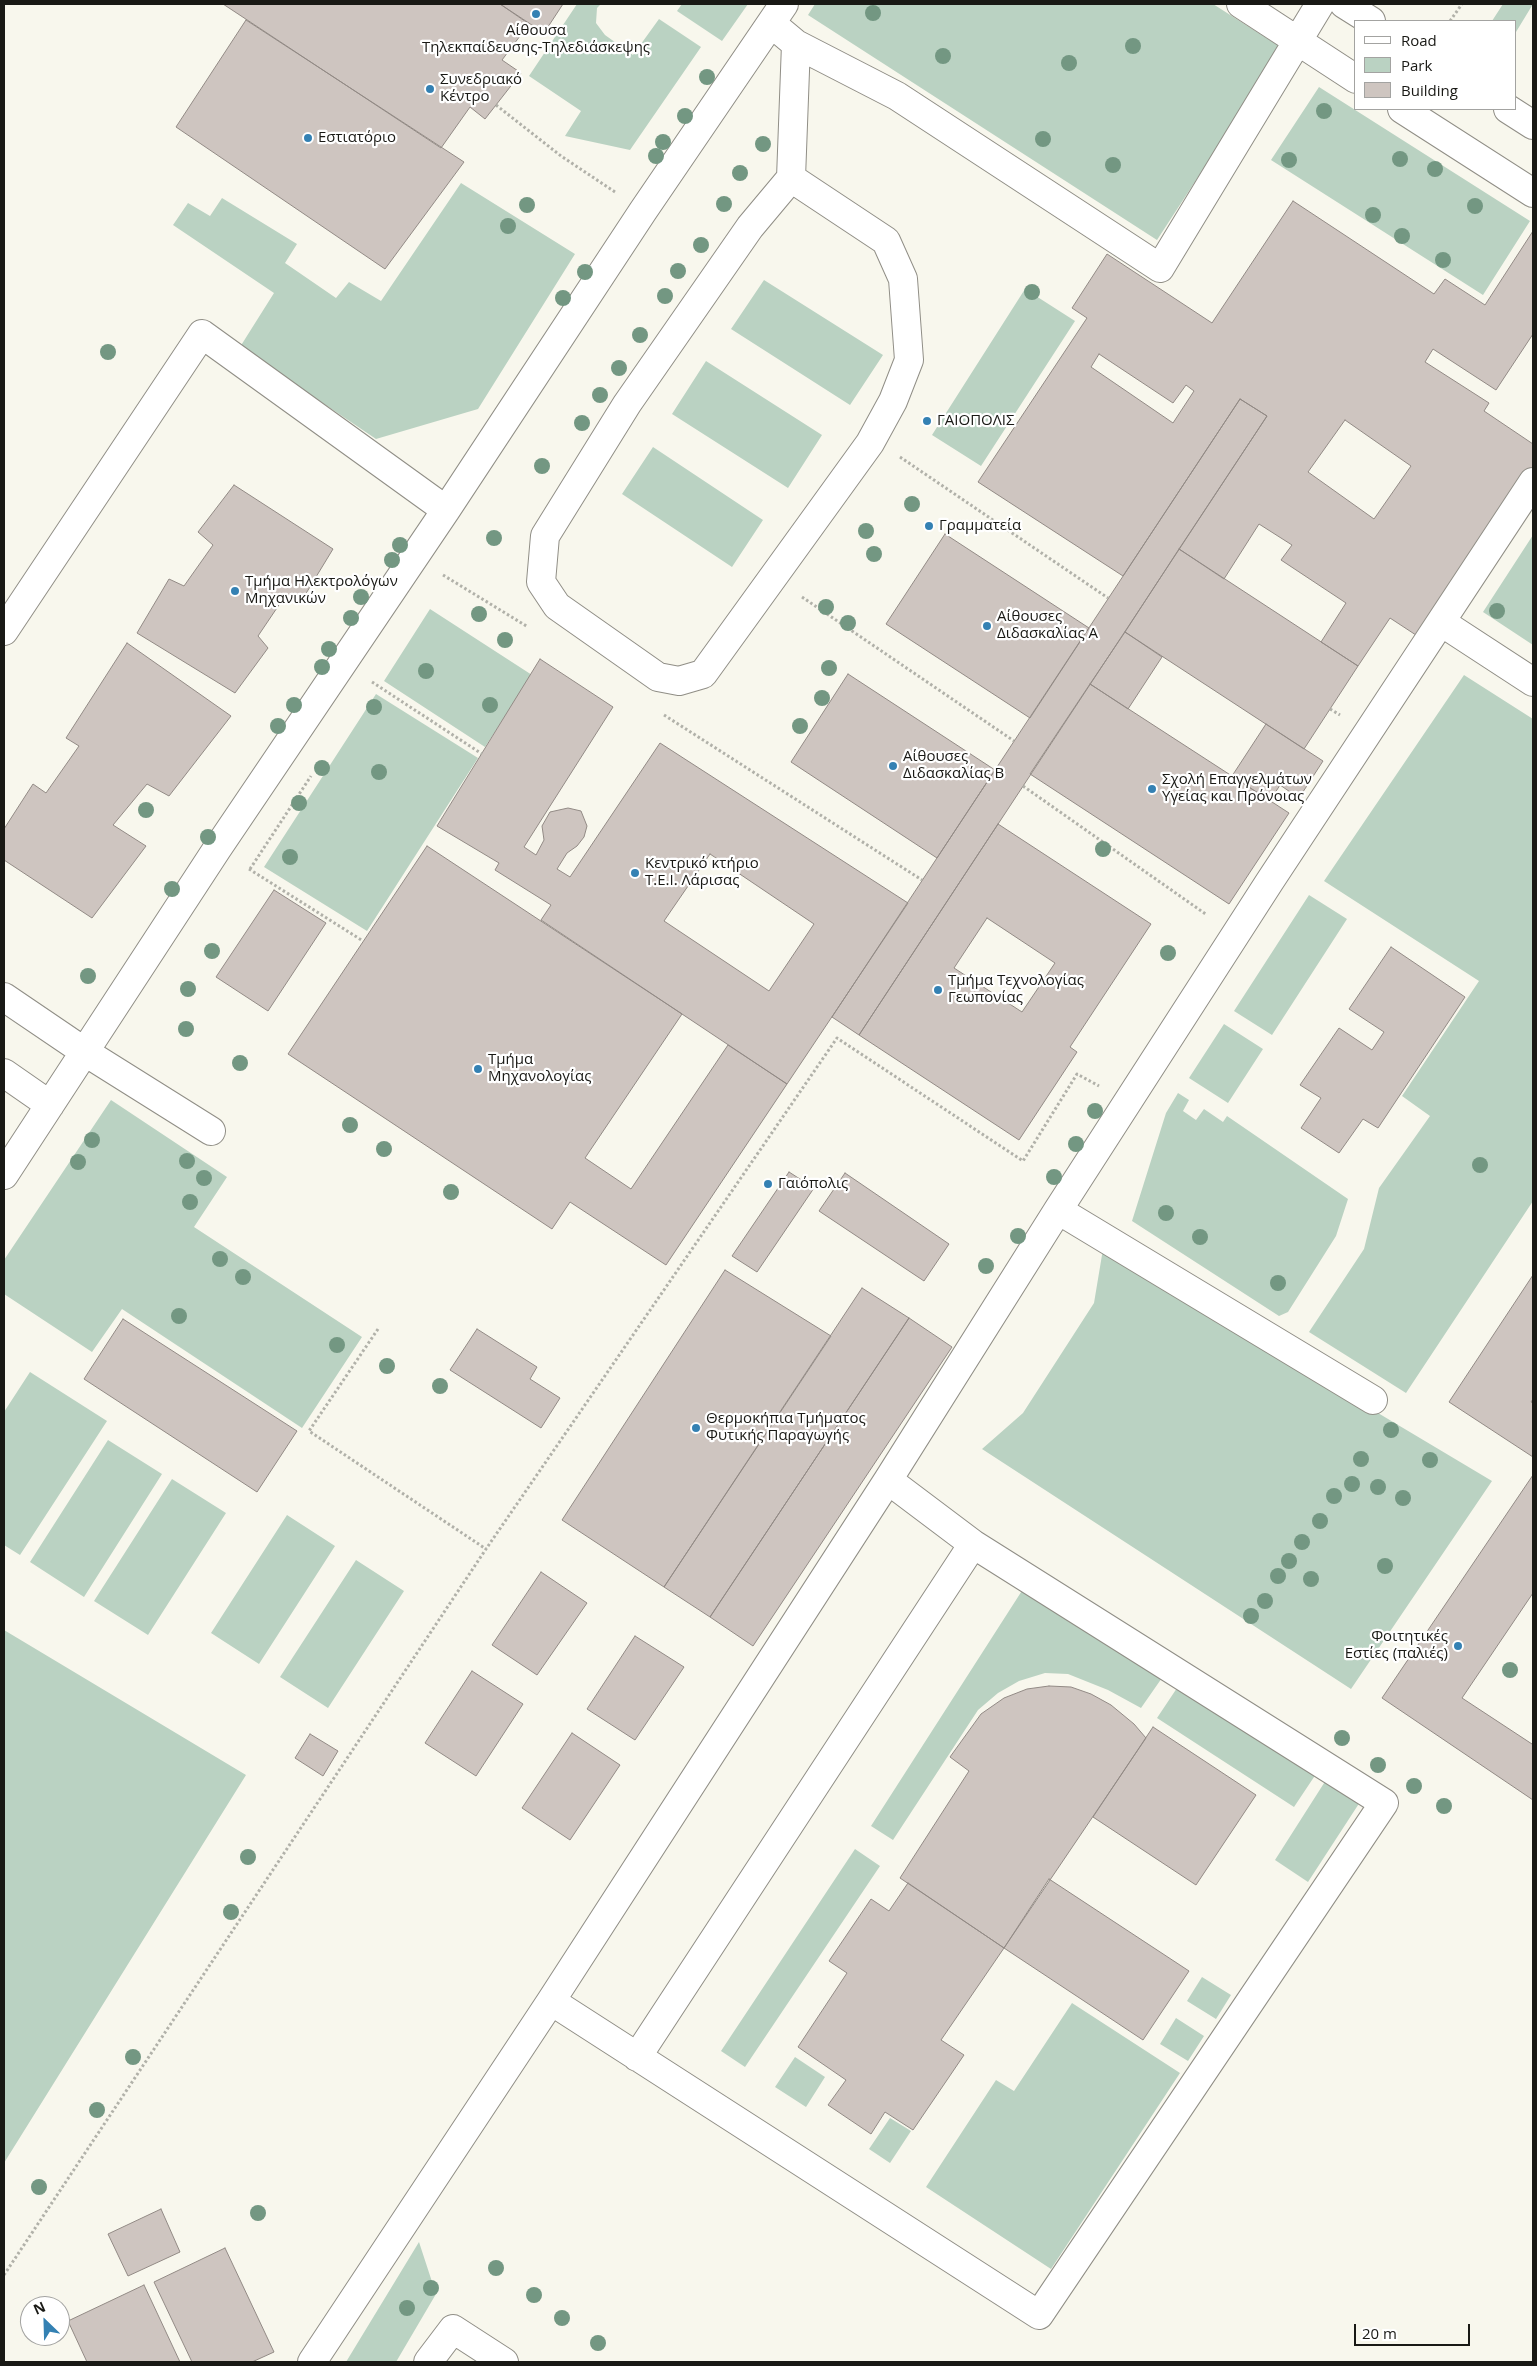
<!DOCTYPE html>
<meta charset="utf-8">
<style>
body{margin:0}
#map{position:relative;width:1537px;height:2366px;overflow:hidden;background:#f8f7ed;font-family:"Open Sans",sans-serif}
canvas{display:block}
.frame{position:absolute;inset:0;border:5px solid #191915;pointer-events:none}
.legend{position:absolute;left:1354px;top:20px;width:162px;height:90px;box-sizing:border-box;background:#fff;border:1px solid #a3a3a1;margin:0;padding:6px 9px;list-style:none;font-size:15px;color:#191915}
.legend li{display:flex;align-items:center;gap:10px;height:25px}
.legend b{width:25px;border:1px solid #a3a3a1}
.north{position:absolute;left:20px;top:2296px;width:50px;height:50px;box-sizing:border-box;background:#fff;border:1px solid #a3a3a1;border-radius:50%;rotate:336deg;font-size:14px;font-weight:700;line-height:20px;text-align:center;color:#191915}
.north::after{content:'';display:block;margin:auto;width:18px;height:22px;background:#3481b3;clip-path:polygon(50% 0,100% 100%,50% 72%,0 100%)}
.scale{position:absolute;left:1354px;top:2324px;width:116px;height:22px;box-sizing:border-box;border:2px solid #191915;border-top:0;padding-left:6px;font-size:15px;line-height:18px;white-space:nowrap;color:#191915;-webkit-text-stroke:4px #fff;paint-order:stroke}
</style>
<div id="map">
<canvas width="1537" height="2366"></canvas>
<div class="frame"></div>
<ul class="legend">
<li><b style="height:6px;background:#fff"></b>Road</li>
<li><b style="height:14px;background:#bad2c2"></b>Park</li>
<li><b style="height:14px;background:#cec5c0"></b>Building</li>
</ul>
<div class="north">N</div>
<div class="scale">20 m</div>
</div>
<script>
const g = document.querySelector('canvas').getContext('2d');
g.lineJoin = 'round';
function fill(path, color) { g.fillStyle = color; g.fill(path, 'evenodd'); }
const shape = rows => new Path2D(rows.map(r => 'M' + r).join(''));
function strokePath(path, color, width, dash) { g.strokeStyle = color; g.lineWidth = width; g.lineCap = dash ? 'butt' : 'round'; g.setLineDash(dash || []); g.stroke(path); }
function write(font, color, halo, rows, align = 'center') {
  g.font = font + ' "Open Sans",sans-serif'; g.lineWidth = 4.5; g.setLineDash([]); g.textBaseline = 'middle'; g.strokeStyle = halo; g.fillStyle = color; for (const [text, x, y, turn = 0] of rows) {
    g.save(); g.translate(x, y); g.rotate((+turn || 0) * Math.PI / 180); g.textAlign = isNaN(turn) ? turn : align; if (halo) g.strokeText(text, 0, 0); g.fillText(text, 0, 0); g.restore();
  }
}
fill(shape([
 [577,4,601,4,597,8,596,23,605,35,633,55,659,19,701,47,630,150,565,136,581,111,529,76],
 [682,4,748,4,722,41,677,11],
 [815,4,1213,4,1282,48,1157,240,808,15],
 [1503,4,1533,4,1516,32,1516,21,1492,21],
 [1319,87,1530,221,1483,295,1271,160],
 [461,183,575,254,478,409,376,439,240,347,274,293,173,225,188,203,210,216,222,198,297,244,285,263,336,298,349,282,381,301],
 [764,280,883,355,850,405,731,329],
 [1025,289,1075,321,981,466,932,435],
 [706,361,822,435,788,488,672,414],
 [653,447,763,520,732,567,622,494],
 [1533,535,1533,645,1483,612],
 [430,609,532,675,485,747,384,681],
 [1464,675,1533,719,1533,1201,1406,1393,1309,1332,1364,1249,1379,1188,1430,1116,1402,1096,1479,981,1324,881],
 [376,694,478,758,367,931,264,867],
 [1309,895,1347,919,1272,1035,1234,1011],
 [1224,1024,1263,1049,1228,1103,1189,1078],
 [1178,1093,1189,1100,1183,1111,1196,1120,1204,1109,1223,1122,1227,1116,1348,1199,1336,1236,1288,1312,1279,1316,1132,1221,1166,1113],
 [111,1100,227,1177,194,1227,362,1337,302,1428,122,1309,92,1352,4,1294,4,1260],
 [1103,1249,1492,1481,1351,1689,982,1449,1023,1413,1094,1303],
 [30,1372,107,1421,20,1555,4,1545,4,1412],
 [108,1440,162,1474,84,1597,30,1562],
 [172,1479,226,1513,148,1635,94,1601],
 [287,1515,335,1546,259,1664,211,1633],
 [356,1560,404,1591,328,1708,280,1677],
 [1025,1586,1164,1675,1141,1708,1108,1690,1068,1674,1045,1673,1019,1681,998,1693,978,1710,893,1840,871,1826],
 [4,1630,246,1775,4,2163],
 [1179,1685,1316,1774,1294,1807,1157,1718],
 [1326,1780,1360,1802,1308,1882,1275,1860],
 [855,1849,880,1866,745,2067,721,2051],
 [1202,1977,1231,1995,1216,2019,1187,2001],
 [1072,2003,1180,2073,1051,2269,926,2187,996,2080,1014,2091],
 [1176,2018,1204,2036,1188,2061,1160,2044],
 [795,2057,825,2077,806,2107,775,2087],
 [890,2118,911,2131,890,2163,869,2149],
 [419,2242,436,2294,396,2362,346,2362]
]), '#bad2c2');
const building = shape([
 [223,4,500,4,529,24,502,60,521,73,485,119,470,107,441,148,223,4],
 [500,4,563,4,544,33,500,4],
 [246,20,464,162,385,269,176,127,246,20],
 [1293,201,1434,294,1445,279,1485,305,1533,231,1533,334,1496,390,1433,349,1425,362,1489,403,1484,411,1533,444,1533,470,1422,639,1390,618,1358,666,1321,642,1346,603,1281,560,1292,545,1259,524,1224,579,1179,549,1267,416,1240,399,1123,576,978,482,1087,318,1072,308,1107,254,1212,323,1293,201],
 [1099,354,1173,403,1186,385,1194,391,1173,423,1091,367,1099,354],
 [1345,420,1411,466,1374,519,1308,472,1345,420],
 [1240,399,1267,416,859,1035,832,1017,1240,399],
 [234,485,333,549,302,600,285,596,258,636,268,648,235,693,137,633,169,579,184,586,213,545,198,532,234,485],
 [945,534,1089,628,1030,718,886,624,945,534],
 [1179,549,1358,666,1304,749,1125,632,1179,549],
 [1125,632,1162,657,1128,709,1090,684,1125,632],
 [127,643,231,716,169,796,147,784,113,825,146,846,92,918,4,860,4,829,33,784,46,793,79,746,66,738,127,643],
 [540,659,613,707,524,847,536,855,544,840,542,826,550,812,568,808,581,811,587,826,584,837,577,846,567,853,557,869,570,877,660,743,908,903,787,1084,541,920,551,905,495,870,499,863,437,826,540,659],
 [710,854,814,924,769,991,664,921,710,854],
 [848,674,995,770,937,858,791,762,848,674],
 [1090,684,1289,813,1229,904,1030,774,1090,684],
 [1266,724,1323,761,1299,798,1280,785,1270,801,1232,776,1266,724],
 [998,824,1151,924,1070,1047,1077,1052,1019,1140,859,1035,998,824],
 [987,918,1055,963,1022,1012,954,968,987,918],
 [427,846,682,1014,585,1158,631,1189,728,1045,787,1084,666,1265,570,1202,552,1229,288,1054,427,846],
 [274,890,326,923,268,1011,216,977,274,890],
 [1391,947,1465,997,1378,1128,1363,1119,1339,1153,1301,1128,1321,1098,1300,1085,1339,1028,1372,1050,1384,1032,1349,1009,1391,947],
 [789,1172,814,1188,757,1272,732,1256,789,1172],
 [845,1173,949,1244,924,1281,819,1211,845,1173],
 [725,1270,831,1336,664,1587,562,1520,725,1270],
 [1533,1275,1533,1399,1531,1402,1533,1403,1533,1457,1449,1402,1533,1275],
 [862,1288,909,1318,710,1617,664,1587,862,1288],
 [909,1318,952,1347,753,1646,710,1617,909,1318],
 [123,1319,297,1431,257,1492,84,1379,123,1319],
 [477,1329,537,1367,530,1379,560,1398,541,1428,450,1370,477,1329],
 [1533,1475,1533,1593,1462,1698,1532,1744,1533,1743,1533,1800,1382,1698,1533,1475],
 [541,1572,587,1603,537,1675,492,1645,541,1572],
 [635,1636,684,1667,635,1740,587,1709,635,1636],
 [472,1671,523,1704,476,1776,425,1743,472,1671],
 [1049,1686,1071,1687,1091,1694,1111,1705,1134,1724,1146,1738,1004,1948,900,1878,969,1771,950,1757,981,1714,1004,1698,1027,1689,1049,1686],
 [1153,1727,1256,1795,1196,1885,1093,1817,1153,1727],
 [572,1733,620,1765,570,1840,522,1808,572,1733],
 [310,1734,338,1751,323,1776,295,1758,310,1734],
 [1049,1879,1189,1971,1143,2040,1004,1948,1049,1879],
 [908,1883,1004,1948,941,2040,964,2055,913,2130,885,2112,871,2134,828,2105,846,2080,798,2047,847,1973,829,1961,871,1899,889,1911,908,1883],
 [161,2209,180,2252,128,2276,108,2234,161,2209],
 [225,2248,274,2352,252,2362,192,2362,154,2282,225,2248],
 [144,2285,180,2362,87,2362,68,2321,144,2285]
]);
fill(building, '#cec5c0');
strokePath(building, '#928a85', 1);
const minor = shape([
 [1241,4,1356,79],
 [1344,4,1371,21],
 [772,24,796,44,791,178,750,227,627,404,545,536,541,582,557,606,658,677,679,681,703,674,870,443,893,401,909,360,903,279,886,241,791,178],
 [796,44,897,96,1160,268,1320,4],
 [1402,109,1533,193],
 [1508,109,1533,125],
 [1441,622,1533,682],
 [4,631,202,334,446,510],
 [4,997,85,1052,211,1131],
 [4,1073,50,1105],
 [4,1175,217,849,446,510,643,211,784,4],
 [1058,1210,1373,1400],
 [551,2001,1039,2315,1384,1803,973,1544,888,1480],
 [637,2057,973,1544],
 [312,2362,551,2001,888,1480,1058,1210,1270,881,1533,482],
 [428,2362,453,2329,504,2362]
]);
strokePath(minor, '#908e86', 30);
strokePath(shape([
 [1450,21,1462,4],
 [496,105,561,156,615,192],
 [900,457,1108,598],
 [443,575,528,627],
 [802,597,1014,741],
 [372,682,482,754],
 [1330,709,1340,715],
 [664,715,922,880],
 [1023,786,1207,915],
 [249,869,363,941],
 [250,869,311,776],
 [378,1329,309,1431,486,1549],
 [4,2275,486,1549,837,1038,1023,1161,1077,1074,1099,1086]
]), '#b1b1a9', 3, [2.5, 2.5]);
strokePath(minor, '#fff', 28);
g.fillStyle = '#739782';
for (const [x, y] of [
 [873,13],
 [1133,46],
 [943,56],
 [1069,63],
 [707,77],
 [1324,111],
 [685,116],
 [1043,139],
 [663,142],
 [763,144],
 [656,156],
 [1400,159],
 [1289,160],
 [1113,165],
 [1435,169],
 [740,173],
 [724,204],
 [527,205],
 [1475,206],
 [1373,215],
 [508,226],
 [1402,236],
 [701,245],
 [1443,260],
 [678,271],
 [585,272],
 [1032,292],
 [665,296],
 [563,298],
 [640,335],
 [108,352],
 [619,368],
 [600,395],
 [582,423],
 [542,466],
 [912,504],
 [866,531],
 [494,538],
 [400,545],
 [874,554],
 [392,560],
 [361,597],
 [826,607],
 [1497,611],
 [479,614],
 [351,618],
 [848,623],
 [505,640],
 [329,649],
 [322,667],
 [829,668],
 [426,671],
 [822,698],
 [294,705],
 [490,705],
 [374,707],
 [278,726],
 [800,726],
 [322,768],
 [379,772],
 [299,803],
 [146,810],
 [208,837],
 [1103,849],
 [290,857],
 [172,889],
 [212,951],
 [1168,953],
 [88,976],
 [188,989],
 [186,1029],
 [240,1063],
 [1095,1111],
 [350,1125],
 [92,1140],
 [1076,1144],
 [384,1149],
 [187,1161],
 [78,1162],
 [1480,1165],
 [1054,1177],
 [204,1178],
 [451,1192],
 [190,1202],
 [1166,1213],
 [1018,1236],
 [1200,1237],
 [220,1259],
 [986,1266],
 [243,1277],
 [1278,1283],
 [179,1316],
 [337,1345],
 [387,1366],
 [440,1386],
 [1391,1430],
 [1361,1459],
 [1430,1460],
 [1352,1484],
 [1378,1487],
 [1334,1496],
 [1403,1498],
 [1320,1521],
 [1302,1542],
 [1289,1561],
 [1385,1566],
 [1278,1576],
 [1311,1579],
 [1265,1601],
 [1251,1616],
 [1510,1670],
 [1342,1738],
 [1378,1765],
 [1414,1786],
 [1444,1806],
 [248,1857],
 [231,1912],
 [133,2057],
 [97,2110],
 [39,2187],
 [258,2213],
 [496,2268],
 [431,2288],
 [534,2295],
 [407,2308],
 [562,2318],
 [598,2343]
]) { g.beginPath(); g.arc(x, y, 8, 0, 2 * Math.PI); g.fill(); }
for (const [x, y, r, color] of [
 [536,14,5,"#3481b3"],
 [430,89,5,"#3481b3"],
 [308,138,5,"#3481b3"],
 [927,421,5,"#3481b3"],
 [929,526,5,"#3481b3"],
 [235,591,5,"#3481b3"],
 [987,626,5,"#3481b3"],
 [893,766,5,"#3481b3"],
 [1152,789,5,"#3481b3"],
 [635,873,5,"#3481b3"],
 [938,990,5,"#3481b3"],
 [478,1069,5,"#3481b3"],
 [768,1184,5,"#3481b3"],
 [696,1428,5,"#3481b3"],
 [1458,1646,5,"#3481b3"]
]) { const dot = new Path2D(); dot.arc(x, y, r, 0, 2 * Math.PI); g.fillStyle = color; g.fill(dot); strokePath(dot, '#fff', 2); }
write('15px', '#191915', '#fff', [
 ["Αίθουσα",536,31,"center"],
 ["Τηλεκπαίδευσης-Τηλεδιάσκεψης",536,48,"center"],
 ["Συνεδριακό",440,80],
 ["Κέντρο",440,97],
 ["Εστιατόριο",318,138],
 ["ΓΑΙΟΠΟΛΙΣ",937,421],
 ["Γραμματεία",939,526],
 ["Τμήμα Ηλεκτρολόγων",245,582],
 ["Μηχανικών",245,599],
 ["Αίθουσες",997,617],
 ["Διδασκαλίας Α",997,634],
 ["Αίθουσες",903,757],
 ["Διδασκαλίας Β",903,774],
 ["Σχολή Επαγγελμάτων",1162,780],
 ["Υγείας και Πρόνοιας",1162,797],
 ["Κεντρικό κτήριο",645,864],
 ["Τ.Ε.Ι. Λάρισας",645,881],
 ["Τμήμα Τεχνολογίας",948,981],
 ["Γεωπονίας",948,998],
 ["Τμήμα",488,1060],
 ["Μηχανολογίας",488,1077],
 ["Γαιόπολις",778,1184],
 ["Θερμοκήπια Τμήματος",706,1419],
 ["Φυτικής Παραγωγής",706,1436],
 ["Φοιτητικές",1448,1637,"right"],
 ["Εστίες (παλιές)",1448,1654,"right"]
], 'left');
</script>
